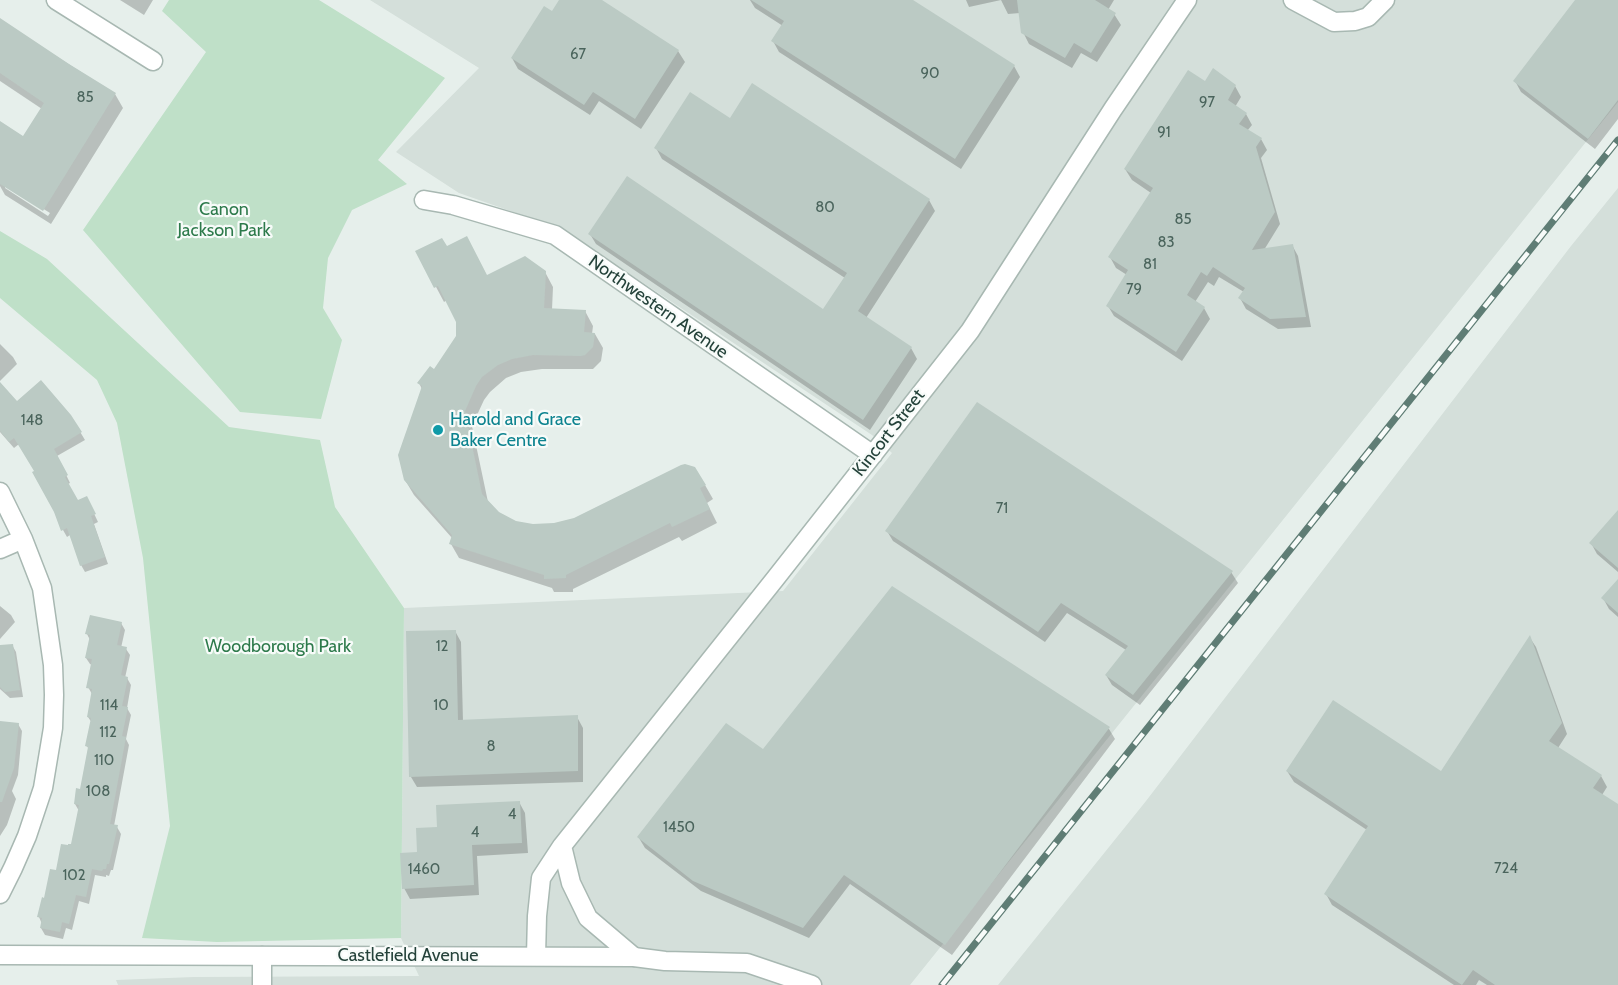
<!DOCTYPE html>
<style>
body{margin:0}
canvas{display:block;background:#e6efeb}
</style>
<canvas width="1618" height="985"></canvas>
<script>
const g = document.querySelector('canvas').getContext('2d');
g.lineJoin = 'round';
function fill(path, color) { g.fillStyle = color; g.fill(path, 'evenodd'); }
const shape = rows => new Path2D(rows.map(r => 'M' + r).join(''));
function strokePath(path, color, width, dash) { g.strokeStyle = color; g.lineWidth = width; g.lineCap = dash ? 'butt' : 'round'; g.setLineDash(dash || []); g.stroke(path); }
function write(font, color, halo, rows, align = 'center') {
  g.font = font + ' Cabin,sans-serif'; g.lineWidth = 4.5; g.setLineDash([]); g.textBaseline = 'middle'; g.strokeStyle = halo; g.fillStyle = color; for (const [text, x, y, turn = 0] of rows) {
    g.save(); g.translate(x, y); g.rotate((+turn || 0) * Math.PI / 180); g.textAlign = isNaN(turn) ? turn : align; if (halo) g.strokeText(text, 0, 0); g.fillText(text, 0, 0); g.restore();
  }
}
fill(shape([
 [370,0,1618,0,1618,102,910,985,118,985,116,980,194,977,419,976,401,938,404,608,783,591,892,453,872,435,562,229,459,193,396,152,479,68],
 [1618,188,1618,985,998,985,1146,801,1571,246]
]), '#d4dfda');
fill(shape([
 [169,0,319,0,445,78,378,160,407,184,352,210,328,258,323,308,342,340,321,419,240,412,83,230,206,52,162,11],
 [0,231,47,259,229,427,320,440,335,507,404,608,401,938,217,942,142,938,170,826,143,558,117,423,97,380,0,298]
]), '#bfe0c8');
fill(shape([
 [120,0,153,0,144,15],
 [560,0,599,0,678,51,685,62,641,129,599,101,590,115,518,69,512,58,552,13],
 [750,0,910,0,1014,66,1020,77,961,169,779,52,773,41,783,26,755,8],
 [966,0,1114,0,1108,10,1114,14,1121,25,1097,62,1081,53,1072,68,1029,44,1023,32,1020,13,1008,14,1001,0,969,7],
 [1577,0,1618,0,1618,119,1595,149,1521,92,1515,81],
 [0,20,115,94,123,108,51,224,5,195,0,186,0,123,24,138,42,109,0,81],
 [5,185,50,213,48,216,5,188],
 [1205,83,1235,86,1241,97,1235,107,1246,114,1252,125,1247,131,1261,139,1267,150,1261,158,1280,224,1264,250,1292,245,1298,256,1311,327,1278,329,1246,309,1240,298,1244,292,1219,277,1214,286,1208,282,1195,302,1204,308,1210,319,1182,361,1114,316,1108,306,1127,275,1116,268,1110,257,1151,193,1132,180,1125,169],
 [730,120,929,200,935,211,866,318,911,348,917,359,870,430,596,244,590,234,823,311,845,278,662,159,656,148],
 [446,248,487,277,545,272,553,287,552,310,585,311,593,326,592,334,595,334,603,348,601,361,593,369,542,369,521,372,506,378,490,392,484,400,472,426,488,502,498,513,515,523,533,526,554,525,705,485,713,499,707,503,717,523,682,541,679,537,573,589,573,592,554,592,552,588,459,558,451,544,452,538,414,495,405,480,422,389,419,383,434,371,458,336,458,321,447,300,444,302,417,251],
 [0,344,13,357,17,364,0,381],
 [0,384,17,403,70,415,85,440,57,456,70,483,68,484,78,502,90,505,98,522,94,524,108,564,85,572,81,565,70,535,67,537,63,530,36,472,19,444,14,448,0,432],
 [1618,512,1618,572,1597,554,1591,543],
 [887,531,1231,572,1238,583,1140,705,1112,685,1106,675,1126,650,1067,613,1045,642,893,541],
 [1618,581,1618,617,1609,609,1603,598],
 [0,606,11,615,15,622,0,639],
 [121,623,125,630,121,648,126,649,130,655,125,678,127,678,131,685,127,708,131,715,126,739,129,745,114,826,117,827,121,834,113,870,111,870,109,876,106,875,106,877,95,875,89,904,79,901,72,930,66,928,63,939,45,935,41,928,42,924,39,917,57,872,72,846,79,811,75,804,81,791,89,750,87,746,92,723,88,717,92,694,88,687,92,665,90,664,86,658,90,640,87,634],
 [455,631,461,642,463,722,577,717,583,728,583,782,417,787,411,777],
 [1530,638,1536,647,1567,734,1558,748,1601,776,1607,787,1602,795,1618,806,1618,985,1487,985,1479,980,1476,985,1454,985,1332,905,1326,894,1367,830,1294,782,1287,771,1441,773],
 [12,645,16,652,23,697,10,698,0,689,0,647],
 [18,724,22,731,18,775,12,791,16,799,7,825,0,836,0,730],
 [1109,729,1115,739,952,955,850,884,809,938,701,891,645,848,639,838,763,752],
 [519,802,525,813,528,853,477,856,479,895,410,899,404,888,419,854,439,829]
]), '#0003');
fill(shape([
 [559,0,602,0,679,50,635,119,593,92,584,105,511,58,544,6,552,11],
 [751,0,913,0,1015,65,955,159,771,41,784,21],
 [1017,0,1095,0,1116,13,1091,53,1074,43,1065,58,1021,33],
 [1575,0,1618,0,1618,100,1588,139,1513,81],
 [0,18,69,64,116,93,43,211,0,184,0,121,23,136,44,103,0,73],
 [1213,68,1236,85,1228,100,1247,113,1239,124,1262,138,1256,147,1275,212,1252,250,1293,244,1306,317,1270,319,1238,298,1245,288,1213,267,1207,276,1201,272,1187,295,1205,307,1176,352,1106,306,1128,270,1108,257,1153,188,1124,169,1188,70,1205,81],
 [752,83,930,199,858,311,912,347,863,420,588,234,627,176,823,309,847,273,654,148,690,92,730,118],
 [467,236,487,275,525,256,546,271,544,308,586,310,584,332,595,333,593,347,585,355,581,356,533,355,512,359,498,365,482,377,476,386,465,411,482,494,499,512,516,521,533,524,554,523,574,518,681,465,685,464,695,467,706,485,700,488,710,509,672,527,670,523,566,575,566,578,544,579,544,575,449,544,452,535,404,480,398,455,422,386,417,383,430,366,434,369,456,336,456,322,438,286,434,288,415,251,442,238,447,246],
 [41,380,71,415,82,432,54,449,68,475,65,477,78,500,87,496,96,514,91,516,105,557,80,566,67,528,61,531,54,512,32,472,34,471,14,438,9,442,0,431,0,382,17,401],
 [977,402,1233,571,1133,695,1105,675,1128,646,1061,603,1038,632,885,531],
 [1618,510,1618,568,1589,543],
 [1618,579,1618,613,1601,598],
 [892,586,1110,727,945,945,844,875,803,928,693,881,637,837,726,723,763,749],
 [90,615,122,622,117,645,127,647,121,675,128,677,122,706,128,707,122,736,126,737,110,824,118,825,109,864,107,864,106,869,103,869,102,871,92,869,86,897,76,895,69,924,62,922,60,932,40,928,42,918,37,917,42,897,44,898,50,869,56,870,61,844,68,845,68,844,71,844,79,805,74,804,76,788,80,789,88,747,85,746,91,718,87,717,92,689,86,688,92,659,85,658,90,635,85,634],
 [456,630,458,720,578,715,578,771,409,777,406,631],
 [1530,635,1562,723,1549,741,1602,775,1593,788,1618,804,1618,985,1495,985,1473,970,1462,985,1324,894,1368,826,1286,771,1333,700,1441,771],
 [13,644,20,690,5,692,0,687,0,645],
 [0,721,19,723,14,768,2,802,0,802],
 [520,801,522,843,472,845,474,885,402,889,400,853,417,852,416,828,437,827,436,805]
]), '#bbcac4');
const minor = shape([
 [56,0,153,61],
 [424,200,453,205,555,235,873,455],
 [0,492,23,539,42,588,53,665,54,695,53,728,43,788,27,836,13,868,0,894],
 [0,549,23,539],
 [562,846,571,883,588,918,634,957],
 [536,956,537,916,541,878,562,846,775,579,970,331,1113,109,1187,0],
 [262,985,262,956]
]);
const tertiary = shape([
 [1293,0,1334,22,1355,21,1368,17,1385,0],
 [0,955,634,957,665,961,747,963,812,985]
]);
strokePath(minor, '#a8b8b2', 21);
strokePath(tertiary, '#a8b8b2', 21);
strokePath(minor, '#fff', 18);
strokePath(tertiary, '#fff', 18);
const rail = shape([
 [942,985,1618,140]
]);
strokePath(rail, '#5f7d75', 7);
strokePath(rail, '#f7fbf9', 4.5, [14]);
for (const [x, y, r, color] of [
 [438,430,6,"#0f9aa8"]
]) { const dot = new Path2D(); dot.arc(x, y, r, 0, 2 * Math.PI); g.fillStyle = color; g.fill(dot); strokePath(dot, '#f7fbf9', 2); }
write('15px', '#4a645c', null, [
 ["67",578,55],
 ["90",930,74],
 ["85",85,98],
 ["97",1207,103],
 ["91",1164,133],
 ["80",825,208],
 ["85",1183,220],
 ["83",1166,243],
 ["81",1150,265],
 ["79",1134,290],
 ["148",32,421],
 ["71",1002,509],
 ["12",442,647],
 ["114",109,706],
 ["10",441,706],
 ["112",108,733],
 ["8",491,747],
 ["110",104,761],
 ["108",98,792],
 ["4",512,815],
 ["1450",679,828],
 ["4",475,833],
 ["724",1506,869],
 ["1460",424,870],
 ["102",74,876]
]);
write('18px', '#2d7a4b', '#f7fbf9', [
 ["Canon",224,210],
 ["Jackson Park",224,231],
 ["Woodborough Park",278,647]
]);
write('18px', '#24423a', '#f7fbf9', [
 ["Northwestern Avenue",658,307,35],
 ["Kincort Street",889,433,-52],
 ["Castlefield Avenue",408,956]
]);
write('18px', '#0d838f', '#f7fbf9', [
 ["Harold and Grace",450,420],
 ["Baker Centre",450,441]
], 'left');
</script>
